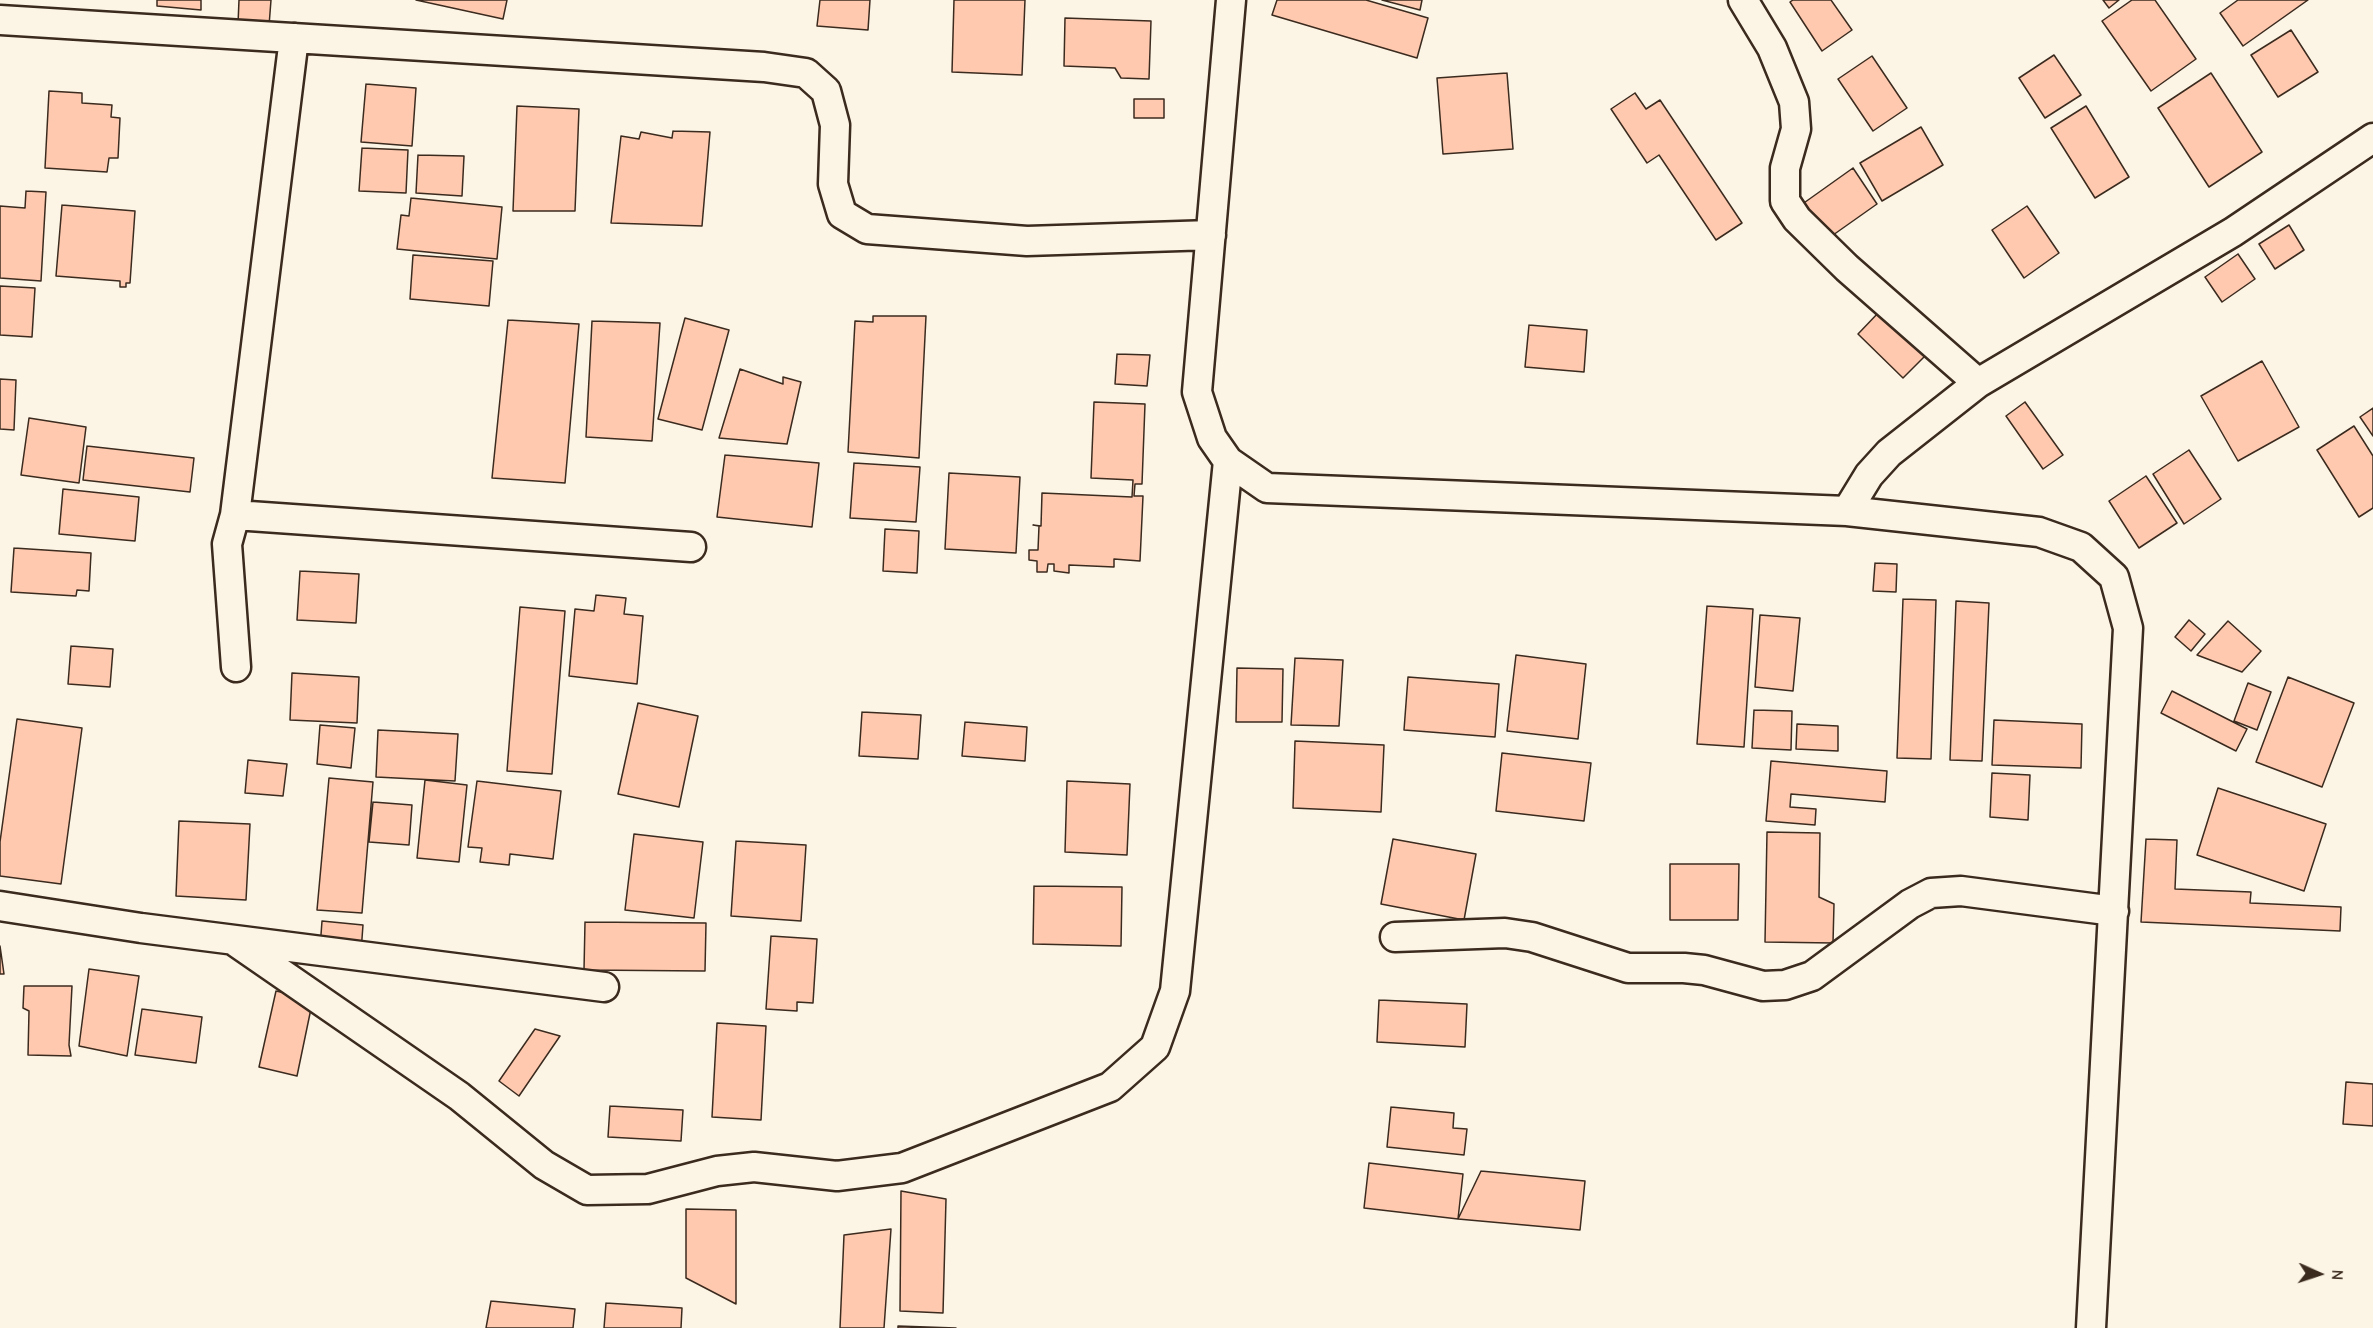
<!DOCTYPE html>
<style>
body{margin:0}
#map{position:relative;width:2373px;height:1328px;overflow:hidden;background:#fcf5e5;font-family:"Comic Neue",sans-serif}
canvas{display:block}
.north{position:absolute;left:2289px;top:1244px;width:60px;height:60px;-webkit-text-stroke:4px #fcf5e5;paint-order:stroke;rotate:93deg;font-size:16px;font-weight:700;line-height:24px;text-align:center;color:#3b2a1e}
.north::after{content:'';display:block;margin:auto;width:21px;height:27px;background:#3b2a1e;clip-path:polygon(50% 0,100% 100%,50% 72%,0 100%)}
</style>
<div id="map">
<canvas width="2373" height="1328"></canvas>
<div class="north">N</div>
</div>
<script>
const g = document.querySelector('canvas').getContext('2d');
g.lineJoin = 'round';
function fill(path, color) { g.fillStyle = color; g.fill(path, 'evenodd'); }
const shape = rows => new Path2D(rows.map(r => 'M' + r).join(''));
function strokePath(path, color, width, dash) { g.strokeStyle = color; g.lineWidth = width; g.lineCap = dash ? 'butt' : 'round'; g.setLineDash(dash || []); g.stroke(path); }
const building = shape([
 [157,0,201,0,201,10,157,6,157,0],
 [239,0,271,0,269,26,238,24,239,0],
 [416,0,507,0,503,19,416,0],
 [820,0,870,0,868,30,817,26,820,0],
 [954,0,1025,0,1022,75,952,72,954,0],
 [1277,0,1366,0,1428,18,1417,58,1272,15,1277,0],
 [1382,0,1422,0,1420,10,1382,0],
 [1793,0,1831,0,1852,30,1822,51,1790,2,1793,0],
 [2103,0,2119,0,2109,8,2103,0],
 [2132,0,2155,0,2196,59,2151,91,2102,21,2132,0],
 [2238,0,2308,0,2243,46,2220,13,2238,0],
 [1065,18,1151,21,1149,79,1121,78,1115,68,1064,66,1065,18],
 [2291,30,2318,72,2278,97,2251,55,2291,30],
 [2054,55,2081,95,2045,118,2019,78,2054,55],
 [1872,56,1907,108,1873,131,1838,79,1872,56],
 [1507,73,1513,149,1443,154,1437,78,1507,73],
 [2211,73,2262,152,2209,187,2158,108,2211,73],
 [366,84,416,88,412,146,361,142,366,84],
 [49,91,82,93,82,103,112,105,111,117,120,118,118,158,109,158,107,172,45,168,49,91],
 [1635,93,1646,109,1660,100,1742,223,1716,240,1659,155,1647,163,1611,109,1635,93],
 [1134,99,1164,99,1164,118,1134,118,1134,99],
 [517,106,579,109,575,211,513,211,517,106],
 [2086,106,2129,177,2095,198,2051,128,2086,106],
 [1921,127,1943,165,1882,201,1860,163,1921,127],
 [673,131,710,132,702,226,611,223,621,136,639,139,641,132,672,138,673,131],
 [362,148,408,150,406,193,359,191,362,148],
 [418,155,464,156,462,196,416,193,418,155],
 [1853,168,1877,204,1826,240,1801,205,1853,168],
 [26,191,46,192,41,281,0,278,0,206,25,208,26,191],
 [411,198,502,207,497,259,397,249,401,215,409,216,411,198],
 [62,205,135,211,130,283,126,283,126,287,120,287,120,281,56,276,62,205],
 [2027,206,2059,253,2024,278,1992,230,2027,206],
 [2289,225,2304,250,2275,269,2259,244,2289,225],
 [2238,254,2255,279,2222,302,2205,277,2238,254],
 [413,255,493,261,489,306,410,299,413,255],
 [0,286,35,288,32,337,0,335,0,286],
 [1880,311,1925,356,1903,378,1858,334,1880,311],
 [873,316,926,316,919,458,848,452,855,321,873,322,873,316],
 [685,318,729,330,702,430,658,419,685,318],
 [508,320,579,324,565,483,492,478,508,320],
 [592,321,660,323,652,441,586,437,592,321],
 [1529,325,1587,330,1584,372,1525,367,1529,325],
 [1117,354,1150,355,1147,386,1115,384,1117,354],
 [2262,361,2299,427,2238,461,2201,396,2262,361],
 [740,369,783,384,783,377,801,382,787,444,719,438,740,369],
 [0,379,16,380,14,430,0,429,0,379],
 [1094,402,1145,404,1142,484,1135,484,1134,496,1143,496,1140,561,1114,559,1114,567,1069,565,1069,573,1054,571,1054,564,1048,564,1047,572,1037,572,1037,561,1029,560,1029,550,1038,550,1039,526,1033,525,1041,526,1042,493,1132,497,1133,480,1091,478,1094,402],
 [2025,402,2063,455,2043,469,2006,416,2025,402],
 [2373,408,2373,436,2360,417,2373,408],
 [29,418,86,427,79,483,21,475,29,418],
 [2354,426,2373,456,2373,508,2359,517,2317,450,2354,426],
 [87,446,194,458,190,492,83,480,87,446],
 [2189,450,2221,499,2184,524,2153,474,2189,450],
 [725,455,819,463,812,527,717,517,725,455],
 [854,463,920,467,916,522,850,518,854,463],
 [949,473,1020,477,1016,553,945,549,949,473],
 [2146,476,2177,523,2139,548,2109,501,2146,476],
 [63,489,139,497,135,541,59,534,63,489],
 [885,529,919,531,917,573,883,571,885,529],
 [14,548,91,553,89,591,77,590,76,596,11,592,14,548],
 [1875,563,1897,564,1896,592,1873,591,1875,563],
 [300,571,359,574,356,623,297,620,300,571],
 [596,595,626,598,624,614,643,616,637,684,569,676,575,609,594,611,596,595],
 [1903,599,1936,600,1931,759,1897,758,1903,599],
 [1956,601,1989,603,1982,761,1950,760,1956,601],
 [1707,606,1753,609,1744,747,1697,744,1707,606],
 [520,607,565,611,552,774,507,771,520,607],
 [1760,615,1800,618,1793,691,1755,687,1760,615],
 [2189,620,2205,634,2191,651,2175,637,2189,620],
 [2228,621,2261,651,2242,672,2197,655,2228,621],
 [71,646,113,649,110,687,68,684,71,646],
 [1516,655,1586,664,1578,739,1507,731,1516,655],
 [1295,658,1343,660,1339,726,1291,725,1295,658],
 [1237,668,1283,669,1282,722,1236,722,1237,668],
 [292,673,359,677,357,723,290,720,292,673],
 [1408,677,1499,684,1495,737,1404,730,1408,677],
 [2288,677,2354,703,2322,787,2256,762,2288,677],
 [2248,683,2271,692,2257,730,2234,721,2248,683],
 [2172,691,2247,729,2236,751,2161,713,2172,691],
 [638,703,698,716,679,807,618,794,638,703],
 [1754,710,1792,711,1791,750,1752,748,1754,710],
 [862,712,921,715,918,759,859,756,862,712],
 [17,719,82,728,61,884,0,876,0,842,17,719],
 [1994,720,2082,724,2081,768,1992,765,1994,720],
 [965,722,1027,727,1025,761,962,756,965,722],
 [1797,724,1838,726,1838,751,1796,749,1797,724],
 [320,725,355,728,351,768,317,764,320,725],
 [378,730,458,734,455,781,376,777,378,730],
 [1295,741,1384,745,1381,812,1293,808,1295,741],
 [1502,753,1591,763,1584,821,1496,811,1502,753],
 [248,760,287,764,283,796,245,793,248,760],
 [1771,761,1887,771,1885,802,1791,794,1790,807,1816,809,1815,825,1766,821,1771,761],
 [1992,773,2030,775,2028,820,1990,817,1992,773],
 [329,778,373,782,362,913,317,910,329,778],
 [425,780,467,785,459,862,417,858,425,780],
 [477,781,561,791,553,859,510,854,509,865,480,862,482,848,468,847,477,781],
 [1067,781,1130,784,1127,855,1065,852,1067,781],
 [2218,788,2326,824,2304,891,2197,855,2218,788],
 [373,802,412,805,409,845,369,842,373,802],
 [179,821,250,824,246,900,176,896,179,821],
 [1767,832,1820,833,1819,897,1834,904,1833,943,1765,942,1767,832],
 [634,834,703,842,694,918,625,910,634,834],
 [1393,839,1476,854,1464,920,1381,904,1393,839],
 [2146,839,2177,840,2175,889,2251,892,2250,903,2341,907,2340,931,2141,922,2146,839],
 [736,841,806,845,801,921,731,916,736,841],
 [1670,864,1739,864,1738,920,1670,920,1670,864],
 [1034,886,1122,887,1121,946,1033,944,1034,886],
 [322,921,363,925,361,952,320,948,322,921],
 [585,922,706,923,705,971,584,970,585,922],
 [771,936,817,939,813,1003,797,1002,797,1011,766,1009,771,936],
 [0,946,4,974,0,974,0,946],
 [89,969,139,976,127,1056,79,1046,89,969],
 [24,986,72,986,69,1045,71,1056,28,1055,29,1011,23,1008,24,986],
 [276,991,313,999,297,1076,259,1067,276,991],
 [1379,1000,1467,1004,1465,1047,1377,1042,1379,1000],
 [142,1009,202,1017,196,1063,135,1055,142,1009],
 [717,1023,766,1026,761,1120,712,1117,717,1023],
 [535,1029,560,1036,519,1096,499,1081,535,1029],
 [2346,1082,2373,1084,2373,1126,2343,1124,2346,1082],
 [610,1106,683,1110,681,1141,608,1137,610,1106],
 [1391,1107,1454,1113,1453,1128,1467,1129,1464,1155,1387,1147,1391,1107],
 [1369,1163,1463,1174,1458,1219,1364,1208,1369,1163],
 [1481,1171,1585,1181,1580,1230,1458,1219,1481,1171],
 [901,1191,946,1199,943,1313,900,1311,901,1191],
 [686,1209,736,1210,736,1304,686,1278,686,1209],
 [891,1229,884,1328,840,1328,844,1235,891,1229],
 [491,1301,575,1309,573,1328,486,1328,491,1301],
 [606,1303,682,1308,681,1328,604,1328,606,1303],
 [898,1326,956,1328,898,1328,898,1326]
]);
fill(building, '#fec9af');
strokePath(building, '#3b2a1e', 1.5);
const minor = shape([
 [1231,0,1197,392,1212,438,1228,461,1267,488,1847,511,2039,532,2081,547,2114,577,2128,628,2091,1328],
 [1743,0,1772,48,1794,102,1796,129,1785,168,1785,201,1797,219,1847,268,1978,383],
 [0,20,764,67,806,73,826,91,835,125,833,184,842,214,867,229,1027,241,1211,235],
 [1847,511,1869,475,1889,453,1978,383,2233,232,2373,138],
 [235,515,691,547],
 [236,667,227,544,235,515,294,38],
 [0,906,141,928,604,987],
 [1395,937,1505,933,1532,937,1628,968,1684,968,1704,970,1763,986,1785,985,1812,976,1910,904,1931,893,1961,891,2114,911],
 [233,940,459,1096,544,1165,587,1190,648,1189,717,1171,754,1167,837,1176,902,1168,1110,1087,1155,1047,1175,991,1228,461]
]);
strokePath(minor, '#3b2a1e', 33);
strokePath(minor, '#fcf5e5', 28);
</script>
